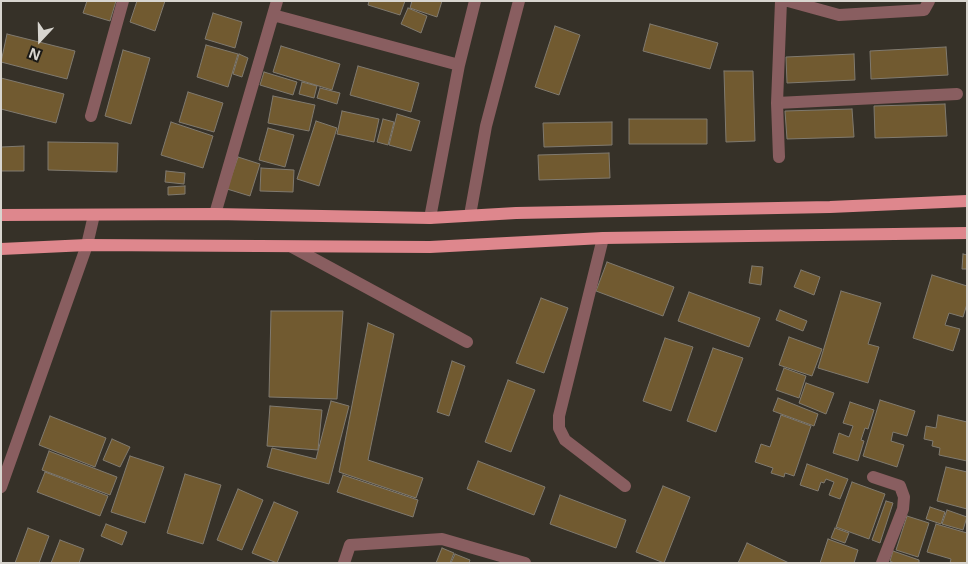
<!DOCTYPE html>
<style>
body{margin:0}
#map{position:relative;width:968px;height:564px;overflow:hidden;background:#363128;font-family:"Open Sans",sans-serif}
canvas{display:block}
.frame{position:absolute;inset:0;border:2px solid #d8d5cf;pointer-events:none}
.north{position:absolute;left:15px;top:15px;width:50px;height:50px;-webkit-text-stroke:4px #1b1915;paint-order:stroke;rotate:201deg;font-size:14px;font-weight:700;line-height:20px;text-align:center;color:#d8d5cf}
.north::after{content:'';display:block;margin:auto;width:18px;height:22px;background:#d8d5cf;clip-path:polygon(50% 0,100% 100%,50% 72%,0 100%)}
</style>
<div id="map">
<canvas width="968" height="564"></canvas>
<div class="frame"></div>
<div class="north">N</div>
</div>
<script>
const g = document.querySelector('canvas').getContext('2d');
g.lineJoin = 'round';
function fill(path, color) { g.fillStyle = color; g.fill(path, 'evenodd'); }
const shape = rows => new Path2D(rows.map(r => 'M' + r).join(''));
function strokePath(path, color, width, dash) { g.strokeStyle = color; g.lineWidth = width; g.lineCap = dash ? 'butt' : 'round'; g.setLineDash(dash || []); g.stroke(path); }
const building = shape([
 [87,1,116,1,110,21,83,13,87,1],
 [137,1,165,1,155,31,130,22,137,1],
 [369,1,405,1,400,15,368,5,369,1],
 [412,1,442,1,437,17,410,8,412,1],
 [408,8,427,16,421,33,401,24,408,8],
 [213,13,242,22,235,48,205,39,213,13],
 [650,24,718,43,710,69,643,51,650,24],
 [555,26,580,35,559,95,535,87,555,26],
 [7,34,75,51,67,79,1,62,7,34],
 [206,45,238,54,228,87,197,77,206,45],
 [281,46,340,64,332,90,273,72,281,46],
 [946,47,948,75,871,79,870,51,946,47],
 [123,50,150,58,131,124,105,116,123,50],
 [239,54,248,58,242,77,233,74,239,54],
 [854,54,855,80,787,83,786,57,854,54],
 [358,66,419,83,411,112,350,95,358,66],
 [724,71,753,71,755,141,726,142,724,71],
 [264,72,297,82,293,95,260,85,264,72],
 [1,78,64,94,56,123,1,109,1,78],
 [302,82,317,86,314,98,299,94,302,82],
 [320,88,340,93,337,104,317,98,320,88],
 [188,92,223,103,214,132,179,122,188,92],
 [273,96,315,105,309,131,268,123,273,96],
 [945,104,947,136,875,138,874,106,945,104],
 [852,109,854,137,787,139,785,111,852,109],
 [342,111,379,119,374,142,337,134,342,111],
 [397,114,420,121,411,151,389,145,397,114],
 [383,119,394,122,388,145,377,142,383,119],
 [629,119,707,119,707,144,629,144,629,119],
 [316,121,337,128,319,186,297,179,316,121],
 [171,122,213,136,203,168,161,155,171,122],
 [612,122,612,145,544,147,543,123,612,122],
 [268,128,294,135,285,167,259,160,268,128],
 [48,142,118,143,117,172,48,170,48,142],
 [24,146,24,171,1,171,1,147,24,146],
 [609,153,610,178,539,180,538,155,609,153],
 [238,157,260,164,250,196,227,189,238,157],
 [261,168,294,170,293,192,260,191,261,168],
 [166,171,185,173,184,184,165,182,166,171],
 [185,186,185,194,168,195,168,187,185,186],
 [963,254,967,255,967,269,962,269,963,254],
 [607,262,674,287,663,316,596,291,607,262],
 [752,266,763,267,761,285,749,283,752,266],
 [801,270,820,277,814,295,794,287,801,270],
 [932,275,967,286,967,304,963,317,949,313,945,325,960,329,953,351,913,338,932,275],
 [841,291,881,303,868,344,879,347,868,383,818,368,841,291],
 [689,292,760,318,749,347,678,321,689,292],
 [541,298,568,308,544,373,516,363,541,298],
 [780,310,807,321,803,331,776,320,780,310],
 [271,311,343,311,337,399,269,397,271,311],
 [368,323,394,334,368,460,423,478,416,498,339,472,368,323],
 [789,337,822,349,812,376,779,365,789,337],
 [665,338,693,347,671,411,643,401,665,338],
 [713,348,743,358,716,432,687,421,713,348],
 [452,361,465,366,449,416,437,412,452,361],
 [784,368,806,376,799,398,776,390,784,368],
 [508,380,535,390,511,452,485,442,508,380],
 [806,383,834,393,826,414,799,403,806,383],
 [778,398,818,414,814,426,773,411,778,398],
 [880,400,915,411,907,436,893,432,891,441,904,445,897,467,863,456,880,400],
 [331,401,349,406,329,484,267,467,272,448,316,459,331,401],
 [850,402,874,410,868,429,865,428,861,440,864,441,858,461,833,453,839,433,849,437,853,426,843,423,850,402],
 [270,406,322,410,318,450,267,446,270,406],
 [781,415,811,426,794,476,785,473,784,477,771,473,773,468,755,462,761,444,770,447,781,415],
 [938,415,967,422,967,461,939,455,940,448,932,446,933,441,924,439,926,426,936,428,938,415],
 [50,416,106,438,95,467,39,445,50,416],
 [112,439,130,447,120,467,103,460,112,439],
 [49,451,117,477,110,495,42,470,49,451],
 [130,456,164,467,145,523,111,512,130,456],
 [478,461,545,487,534,515,467,489,478,461],
 [807,464,848,479,840,499,829,495,834,482,826,479,824,483,821,482,818,491,800,485,807,464],
 [946,467,967,472,967,509,937,501,946,467],
 [45,472,108,496,100,516,37,492,45,472],
 [185,474,221,485,203,544,167,533,185,474],
 [343,475,418,500,413,517,337,492,343,475],
 [852,482,885,494,869,539,836,527,852,482],
 [663,486,690,497,664,563,636,552,663,486],
 [238,489,263,500,242,550,217,540,238,489],
 [560,495,626,520,616,548,550,524,560,495],
 [886,501,893,503,880,543,872,540,886,501],
 [274,502,298,512,277,563,252,553,274,502],
 [930,507,945,512,941,524,926,519,930,507],
 [947,510,967,517,963,530,942,524,947,510],
 [907,516,929,523,918,557,896,550,907,516],
 [106,524,127,532,122,545,101,536,106,524],
 [936,524,967,533,967,563,950,563,951,559,927,552,936,524],
 [28,528,49,536,39,563,15,563,28,528],
 [835,528,849,533,845,543,831,538,835,528],
 [828,539,858,550,854,563,820,563,828,539],
 [60,540,84,549,79,563,51,563,60,540],
 [747,543,789,563,738,563,747,543],
 [442,548,454,553,450,563,436,563,442,548],
 [893,551,919,560,919,563,894,563,890,561,893,551],
 [455,554,470,560,469,563,451,563,455,554]
]);
fill(building, '#715a30');
strokePath(building, '#807a6f', 1);
strokePath(shape([
 [788,1,839,15,924,10,929,1],
 [273,15,459,65],
 [777,103,957,94],
 [91,116,123,1],
 [779,157,777,103,781,1],
 [215,214,277,1],
 [470,215,486,126,519,1],
 [430,218,459,65,475,1],
 [603,238,559,416,559,428,565,440,625,486],
 [292,247,467,342],
 [873,477,900,486,904,497,903,509,882,563],
 [1,487,87,245,94,215],
 [344,563,350,545,442,539,525,563]
]), '#895e60', 12);
strokePath(shape([
 [1,215,215,214,430,218,516,213,830,207,967,201],
 [1,249,87,245,430,247,603,238,967,233]
]), '#de878d', 12);
</script>
